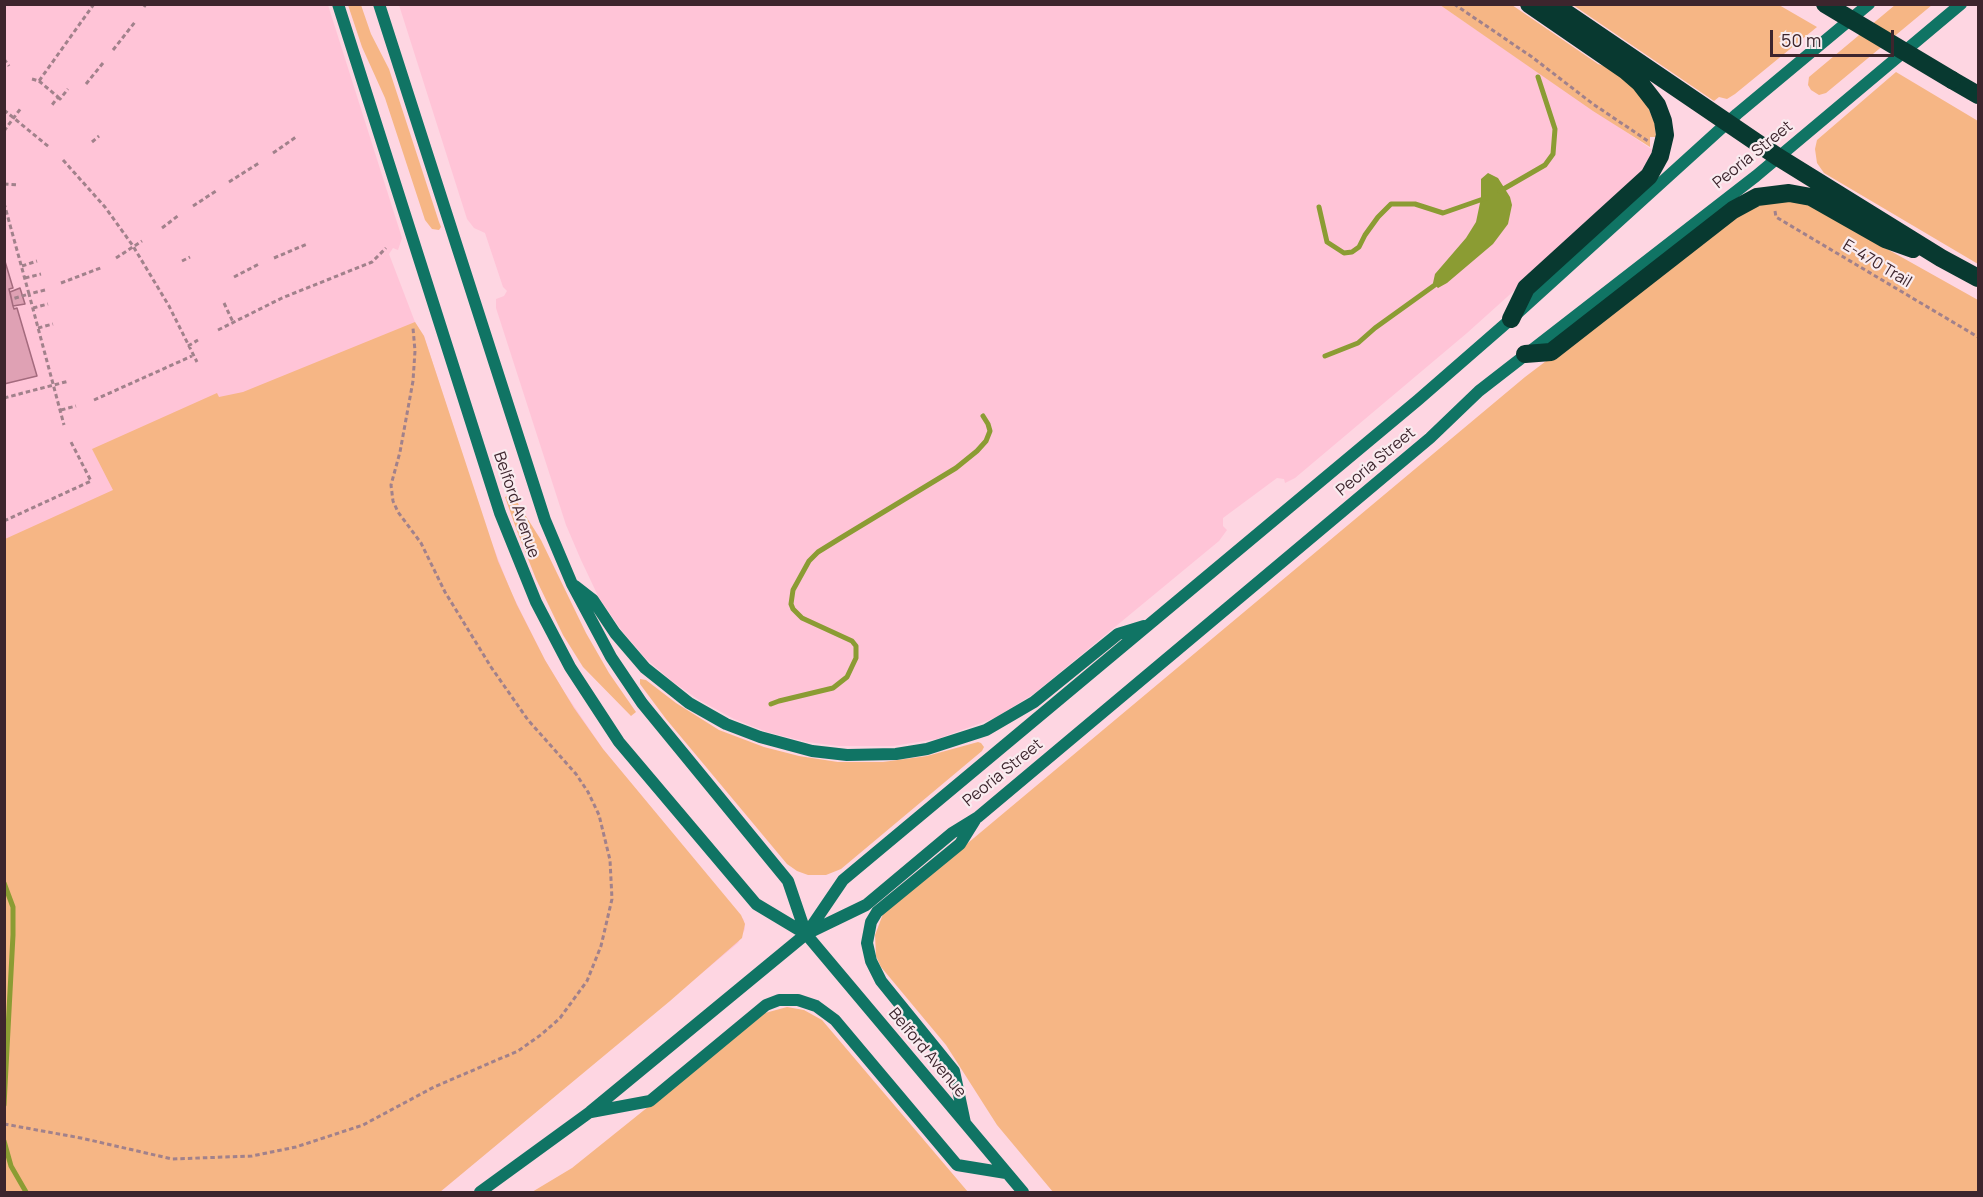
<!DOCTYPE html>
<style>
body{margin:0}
#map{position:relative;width:1983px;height:1197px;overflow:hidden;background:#fed6e2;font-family:Manrope,sans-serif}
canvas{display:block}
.frame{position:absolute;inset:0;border:6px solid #3d252d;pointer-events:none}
.scale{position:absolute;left:1770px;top:30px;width:124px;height:27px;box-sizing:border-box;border:3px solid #3d252d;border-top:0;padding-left:8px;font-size:18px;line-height:21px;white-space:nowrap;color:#3d252d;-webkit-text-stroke:4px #f9ebef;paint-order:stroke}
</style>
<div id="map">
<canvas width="1983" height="1197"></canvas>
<div class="frame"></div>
<div class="scale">50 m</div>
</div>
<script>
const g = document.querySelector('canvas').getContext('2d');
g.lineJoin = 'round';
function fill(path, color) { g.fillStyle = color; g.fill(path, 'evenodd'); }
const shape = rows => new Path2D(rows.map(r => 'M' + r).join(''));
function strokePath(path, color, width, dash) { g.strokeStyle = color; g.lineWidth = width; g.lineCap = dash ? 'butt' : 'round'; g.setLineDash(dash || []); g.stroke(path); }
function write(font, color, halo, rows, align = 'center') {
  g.font = font + ' Manrope,sans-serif'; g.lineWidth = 4.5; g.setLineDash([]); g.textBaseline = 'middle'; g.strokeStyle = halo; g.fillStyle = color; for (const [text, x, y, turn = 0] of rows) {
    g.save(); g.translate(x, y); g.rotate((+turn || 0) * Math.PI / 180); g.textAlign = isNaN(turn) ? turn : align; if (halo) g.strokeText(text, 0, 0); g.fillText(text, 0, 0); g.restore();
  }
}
fill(shape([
 [5,5,328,5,402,238,398,250,393,248,389,254,415,322,424,336,488,533,511,592,545,660,565,693,603,749,744,920,745,929,738,943,440,1192,5,1192],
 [399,5,1440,5,1654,151,1650,161,1635,182,1467,333,1295,478,1285,483,1284,479,1277,478,1223,518,1223,526,1227,530,1219,541,1035,693,995,718,937,739,893,746,839,746,807,742,767,732,734,719,699,700,673,682,646,659,622,631,599,598,581,560,566,525,496,308,496,299,504,296,507,291,503,287,485,233,474,228,467,219]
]), '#ffc4d7');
fill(shape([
 [348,5,361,5,371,34,389,69,439,222,441,227,439,230,432,229,425,220,385,98,362,47],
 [1440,5,1512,5,1598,64,1615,70,1642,93,1655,124,1656,137,1650,137,1650,147,1593,111],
 [1573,5,1779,5,1817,27,1735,94,1727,99,1719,97,1714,101],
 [1895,5,1932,5,1826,93,1819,95,1811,90,1808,85,1809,77],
 [1896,72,1978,121,1978,264,1824,173,1817,163,1815,149,1817,140],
 [1780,201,1805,203,1978,300,1978,1192,1053,1192,997,1125,946,1045,881,967,876,956,875,935,883,914,1525,377,1748,208],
 [415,322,424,336,498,561,517,605,545,660,574,708,603,749,741,915,745,924,742,938,670,1001,440,1192,5,1192,5,539,113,490,92,449,217,393,219,397,243,392],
 [512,494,541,540,586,633,609,673,636,712,631,716,583,667,563,635,536,579,517,531,505,497],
 [640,679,646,680,676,703,719,730,764,747,799,756,838,762,883,762,927,756,978,742,981,743,984,747,982,751,841,869,826,875,808,875,797,871,787,864,666,719,640,684],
 [787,1007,804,1010,822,1020,968,1192,532,1192,572,1168,765,1013]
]), '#f6b685');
fill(shape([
 [1488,173,1498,178,1510,197,1512,205,1508,224,1493,244,1447,283,1438,288,1433,283,1435,274,1466,238,1476,222,1481,198,1481,179]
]), '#8b9c33');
strokePath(shape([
 [1500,191,1545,165,1553,154,1555,129,1538,77],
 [1319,207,1327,242,1344,253,1352,252,1359,247,1365,235,1378,217,1391,204,1415,204,1443,213,1486,198],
 [1325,356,1358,343,1375,328,1439,282],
 [771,704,779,701,833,688,847,677,856,658,856,646,852,641,802,618,793,609,791,604,793,590,809,561,818,552,839,539,956,468,977,451,986,441,990,431,988,424,983,416],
 [4,883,13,907,13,935,4,1105],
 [4,1141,11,1166,26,1192]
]), '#8b9c33', 5);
const building = shape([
 [4,258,13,288,9,289,13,306,14,309,17,308,37,376,4,384,4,258],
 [20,288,25,304,13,306,10,292,20,288]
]);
fill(building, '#dfa1b4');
strokePath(building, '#a46b7e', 1.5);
strokePath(shape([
 [1454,4,1532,57,1593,104,1648,141],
 [144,7,146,4],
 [113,50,135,22],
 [4,59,9,66],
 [32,79,39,81,94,4],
 [39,81,58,97,52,105],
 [86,84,103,63],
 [58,97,60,99,68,89],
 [4,110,49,147],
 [4,131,21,108],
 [92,142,99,136],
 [273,153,296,137],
 [63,160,105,207,133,246,169,306,197,362],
 [229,182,259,163],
 [4,184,18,185],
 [4,203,29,294,12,299],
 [193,206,216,191],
 [1775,211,1776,217,1978,337],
 [162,228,179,215],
 [116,258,142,241],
 [274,258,307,244],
 [182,261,190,257],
 [22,266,37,261],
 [234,277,259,264],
 [25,278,41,274],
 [61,283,103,267],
 [45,290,29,294,64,425],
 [224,303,233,322],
 [33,308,48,304],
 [38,328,53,324],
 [218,330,282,298,372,262,386,248],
 [188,346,198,340],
 [4,398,69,381],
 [94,400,192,356],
 [61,410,76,406],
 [4,521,91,481,71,442],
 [4,1124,81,1138,172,1159,252,1156,296,1147,363,1125,434,1087,518,1051,542,1034,560,1018,587,981,601,946,612,899,610,860,599,815,588,792,576,774,528,720,491,667,445,592,421,543,398,512,393,501,391,485,400,452,413,381,415,351,413,328]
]), '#a1818b', 3, [4.5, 3]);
strokePath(shape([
 [338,4,500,513,536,602,570,667,619,742,756,904,806,934,1023,1192],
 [379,4,545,520,572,584,611,657,642,703,788,881,806,934],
 [575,586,593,600,615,633,645,668,689,703,726,724,760,737,812,751,847,755,896,754,927,749,986,730,1034,702,1118,634,1144,626],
 [807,933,843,880,1418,400,1511,319,1737,114,1869,4],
 [591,1112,650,1101,766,1005,779,1000,798,1000,816,1006,835,1020,957,1165,1006,1173],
 [965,1123,954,1071,881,981,871,961,867,943,871,922,877,912,960,844,975,820],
 [480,1192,590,1112,806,934,866,905,952,833,978,817,1430,438,1479,391,1756,176,1961,4]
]), '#107464', 12);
strokePath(shape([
 [1553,4,1778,157,1941,258,1978,278],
 [1952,80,1978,95],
 [1511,319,1526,288,1649,176,1660,156,1665,135,1663,121,1657,105,1640,83,1625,70,1529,4],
 [1525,354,1551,352,1733,210,1757,197,1789,193,1811,197,1885,239,1913,249]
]), '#083930', 18);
strokePath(shape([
 [1825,4,1952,80]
]), '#083930', 18);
write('16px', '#3d252d', '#f9ebef', [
 ["Peoria Street",1753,155,-39],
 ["E-470 Trail",1877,264,31],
 ["Peoria Street",1376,462,-40],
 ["Belford Avenue",516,505,71],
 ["Peoria Street",1003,773,-39],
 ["Belford Avenue",927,1053,50]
]);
</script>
